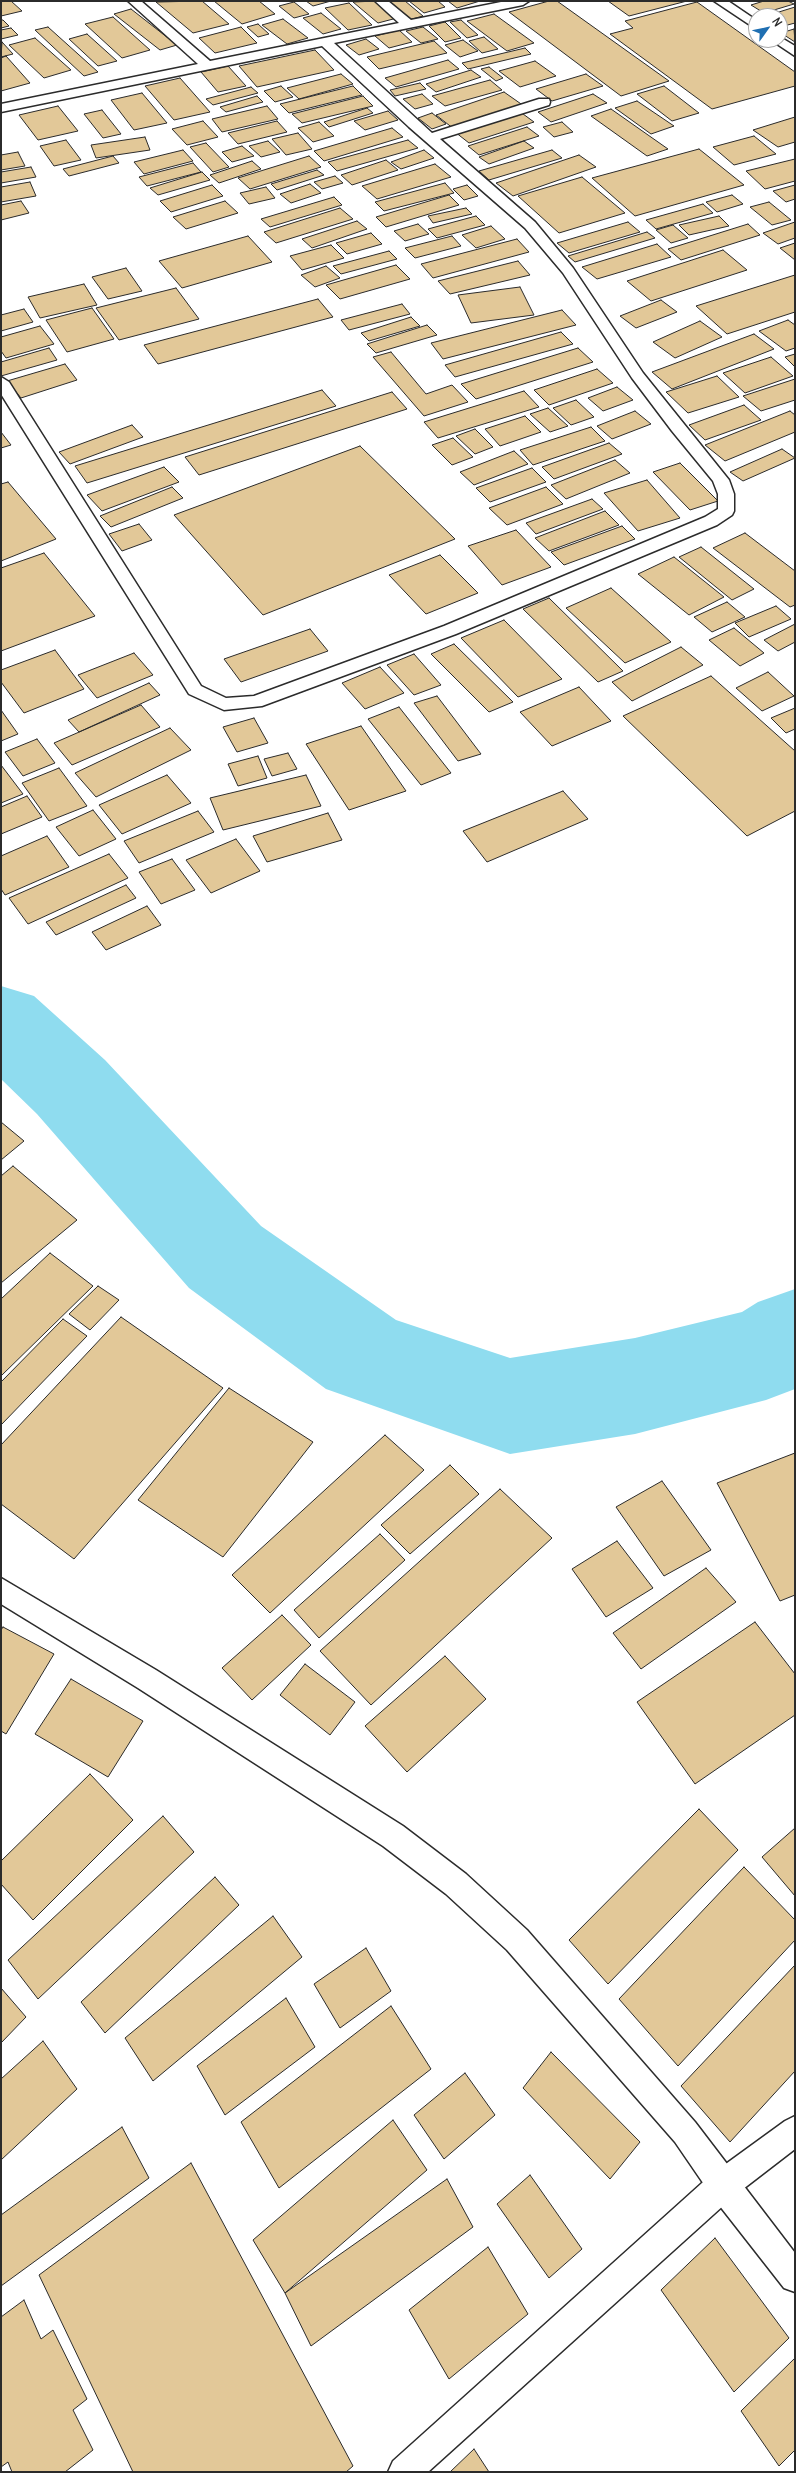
<!DOCTYPE html>
<style>
body{margin:0}
#map{position:relative;width:796px;height:2473px;overflow:hidden;background:#fff;font-family:Delius,sans-serif}
canvas{display:block}
.frame{position:absolute;inset:0;border:2px solid #2b2b2b;pointer-events:none}
.north{position:absolute;left:748px;top:8px;width:40px;height:40px;box-sizing:border-box;background:#fff;border:1px solid #aaa;border-radius:50%;rotate:57deg;font-size:11px;font-weight:700;line-height:16px;text-align:center;color:#2b2b2b}
.north::after{content:'';display:block;margin:auto;width:14px;height:18px;background:#1f6fb2;clip-path:polygon(50% 0,100% 100%,50% 72%,0 100%)}
</style>
<div id="map">
<canvas width="796" height="2473"></canvas>
<div class="frame"></div>
<div class="north">N</div>
</div>
<script>
const g = document.querySelector('canvas').getContext('2d');
g.lineJoin = 'round';
const shape = rows => new Path2D(rows.map(r => 'M' + r).join(''));
function fill(path, color) { g.fillStyle = color; g.fill(path, 'evenodd'); }
function strokePath(path, color, width, dash) { g.strokeStyle = color; g.lineWidth = width; g.lineCap = dash ? 'butt' : 'round'; g.setLineDash(dash || []); g.stroke(path); }
fill(shape([
 [1,986,34,996,105,1060,261,1226,396,1320,510,1358,635,1338,742,1312,758,1302,795,1289,795,1389,766,1400,635,1434,510,1454,326,1389,189,1288,37,1114,1,1079,1,986]
]), '#8fdcef');
const building = shape([
 [1,1,11,1,22,11,1,16,1,1],
 [202,1,229,24,193,33,156,2,202,1],
 [214,1,259,1,275,14,242,24,214,1],
 [306,1,331,1,313,6,306,1],
 [377,1,397,18,378,23,353,2,377,1],
 [381,1,405,1,423,16,405,21,381,1],
 [409,1,438,1,445,7,424,13,409,1],
 [448,1,480,1,457,8,448,1],
 [549,1,557,1,669,81,621,96,509,12,549,1],
 [608,1,687,1,629,16,608,1],
 [764,1,788,1,794,4,764,13,751,5,764,1],
 [294,2,309,14,294,18,279,6,294,2],
 [697,2,795,72,795,86,712,109,610,34,633,28,625,21,697,2],
 [349,3,372,25,348,30,325,8,349,3],
 [795,7,795,23,780,27,780,16,766,16,795,7],
 [131,9,177,45,160,50,114,14,131,9],
 [321,13,341,29,323,34,303,18,321,13],
 [494,14,534,43,507,51,467,21,494,14],
 [113,17,150,50,122,58,85,24,113,17],
 [283,19,308,38,287,44,262,25,283,19],
 [1,20,3,20,9,26,1,28,1,20],
 [461,20,478,35,467,38,450,22,461,20],
 [445,22,461,38,445,42,429,26,445,22],
 [258,24,269,34,258,37,247,27,258,24],
 [48,27,98,72,84,76,35,30,48,27],
 [241,27,257,43,215,53,199,38,241,27],
 [423,27,438,39,421,43,406,31,423,27],
 [11,28,18,35,1,39,1,30,11,28],
 [794,29,795,42,781,33,794,29],
 [399,30,412,42,389,48,375,36,399,30],
 [87,34,117,61,98,66,69,39,87,34],
 [484,37,498,49,482,53,469,41,484,37],
 [35,38,71,70,44,78,9,45,35,38],
 [366,39,379,49,359,55,346,45,366,39],
 [463,40,478,51,460,57,445,45,463,40],
 [434,41,447,53,379,69,367,57,434,41],
 [2,42,13,54,1,57,2,42],
 [525,48,531,54,468,69,462,63,525,48],
 [315,50,334,70,257,87,239,66,315,50],
 [6,56,30,83,1,91,1,58,6,56],
 [448,60,459,69,396,87,385,78,448,60],
 [535,61,556,76,520,87,499,71,535,61],
 [228,66,246,86,218,92,201,72,228,66],
 [489,67,503,78,496,81,481,69,489,67],
 [471,70,481,77,436,92,426,84,471,70],
 [341,74,353,84,299,99,287,88,341,74],
 [586,74,603,86,552,101,536,89,586,74],
 [180,78,210,112,174,120,145,86,180,78],
 [490,80,502,90,445,106,432,96,490,80],
 [420,83,426,89,395,96,390,90,420,83],
 [281,86,293,97,275,102,264,91,281,86],
 [353,86,362,95,289,113,280,104,353,86],
 [664,86,699,113,672,121,637,94,664,86],
 [251,87,258,93,213,105,206,99,251,87],
 [504,92,524,106,454,129,436,115,504,92],
 [142,93,167,123,134,130,111,100,142,93],
 [422,94,433,104,415,109,403,99,422,94],
 [593,94,607,103,551,122,538,112,593,94],
 [257,96,263,102,226,112,220,107,257,96],
 [363,96,373,106,302,123,292,114,363,96],
 [637,101,674,126,651,134,615,108,637,101],
 [58,106,78,131,38,140,19,115,58,106],
 [267,106,278,119,222,132,212,119,267,106],
 [367,108,373,113,329,127,324,122,367,108],
 [611,109,668,149,647,156,591,116,611,109],
 [102,110,121,134,103,138,84,114,102,110],
 [388,111,398,120,365,130,354,121,388,111],
 [519,111,534,122,469,143,455,132,519,111],
 [432,113,446,124,432,129,418,118,432,113],
 [795,117,795,142,778,147,753,130,795,117],
 [203,121,218,137,187,145,172,129,203,121],
 [277,121,287,132,238,144,228,133,277,121],
 [319,122,334,136,313,142,298,128,319,122],
 [562,122,573,132,554,137,543,127,562,122],
 [527,127,539,136,479,155,468,146,527,127],
 [392,128,403,137,324,161,314,151,392,128],
 [298,133,312,149,286,155,272,139,298,133],
 [754,136,776,154,734,165,713,147,754,136],
 [145,137,150,150,96,158,91,145,145,137],
 [66,140,81,160,54,166,40,146,66,140],
 [408,140,418,148,337,171,328,162,408,140],
 [268,141,280,152,261,157,249,146,268,141],
 [524,141,534,148,489,164,479,157,524,141],
 [206,143,229,167,213,172,190,147,206,143],
 [242,146,254,156,232,162,222,152,242,146],
 [699,149,744,185,635,216,592,178,699,149],
 [183,150,193,161,144,174,134,162,183,150],
 [424,150,434,158,401,169,391,162,424,150],
 [552,150,562,158,489,180,479,171,552,150],
 [18,152,25,166,1,170,1,155,18,152],
 [579,155,596,167,513,196,496,183,579,155],
 [113,156,119,163,69,176,63,169,113,156],
 [309,156,321,167,250,189,238,178,309,156],
 [795,159,795,181,765,189,746,171,795,159],
 [386,160,398,170,352,185,341,175,386,160],
 [252,161,261,169,219,183,210,175,252,161],
 [193,163,201,172,147,186,139,177,193,163],
 [435,164,451,177,377,199,362,186,435,164],
 [31,167,36,177,1,183,1,172,31,167],
 [317,170,324,175,277,190,271,184,317,170],
 [202,172,210,180,158,195,150,188,202,172],
 [335,176,343,183,322,189,314,182,335,176],
 [582,177,625,213,559,233,518,196,582,177],
 [30,182,36,196,1,202,1,187,30,182],
 [445,183,454,193,384,211,375,202,445,183],
 [310,184,321,193,291,203,280,194,310,184],
 [212,185,223,196,171,212,160,201,212,185],
 [467,185,478,196,464,200,453,189,467,185],
 [795,185,795,199,786,202,773,191,795,185],
 [266,187,275,198,249,204,240,193,266,187],
 [449,195,459,205,386,227,376,217,449,195],
 [732,195,743,204,717,212,706,202,732,195],
 [334,197,342,205,270,227,261,219,334,197],
 [21,201,29,213,1,220,1,205,21,201],
 [225,201,238,213,186,229,173,217,225,201],
 [769,202,791,220,772,225,750,207,769,202],
 [703,204,713,213,656,229,646,220,703,204],
 [340,208,353,219,276,243,264,232,340,208],
 [466,208,472,214,433,223,428,216,466,208],
 [476,216,485,225,437,238,428,229,476,216],
 [719,216,729,226,689,235,679,225,719,216],
 [357,221,367,229,312,248,302,239,357,221],
 [628,222,640,232,569,253,557,243,628,222],
 [795,222,795,238,778,244,763,233,795,222],
 [418,224,429,234,405,241,394,231,418,224],
 [748,224,760,235,681,260,668,249,748,224],
 [673,225,688,238,671,243,656,230,673,225],
 [491,226,505,239,476,248,462,235,491,226],
 [647,232,655,238,575,262,568,256,647,232],
 [371,233,382,244,347,254,336,243,371,233],
 [248,236,272,262,182,288,159,261,248,236],
 [452,236,461,246,415,258,405,248,452,236],
 [517,239,529,252,433,278,421,264,517,239],
 [795,243,795,260,780,248,795,243],
 [657,244,671,257,597,279,582,267,657,244],
 [331,245,344,258,302,270,290,256,331,245],
 [723,250,747,270,651,301,627,281,723,250],
 [389,251,397,259,341,274,333,266,389,251],
 [518,261,530,275,450,294,438,281,518,261],
 [396,265,410,279,340,299,326,285,396,265],
 [326,266,340,278,315,287,301,275,326,266],
 [126,268,142,291,108,299,92,277,126,268],
 [795,275,795,312,727,334,696,306,795,275],
 [84,284,97,305,40,318,28,297,84,284],
 [520,287,534,315,471,323,458,295,520,287],
 [176,288,199,319,119,340,96,308,176,288],
 [318,299,333,317,158,364,144,345,318,299],
 [661,300,677,312,636,328,620,316,661,300],
 [402,304,410,314,349,330,341,320,402,304],
 [92,308,114,339,67,352,46,320,92,308],
 [24,309,33,322,1,331,1,315,24,309],
 [562,310,576,325,443,359,431,343,562,310],
 [411,317,420,326,369,341,361,333,411,317],
 [788,320,795,325,795,348,786,351,759,331,788,320],
 [700,321,722,337,675,358,653,342,700,321],
 [427,325,437,335,376,353,367,344,427,325],
 [40,326,54,344,6,358,1,351,1,337,40,326],
 [561,332,573,344,455,377,445,365,561,332],
 [754,334,774,349,672,389,652,372,754,334],
 [49,348,57,360,1,376,1,362,49,348],
 [578,348,593,362,476,399,461,384,578,348],
 [391,352,426,394,452,385,468,402,424,416,373,357,391,352],
 [795,354,795,367,785,357,795,354],
 [771,357,793,376,745,393,723,373,771,357],
 [65,364,77,380,21,398,7,381,65,364],
 [597,369,613,383,549,405,534,390,597,369],
 [717,376,739,397,688,413,666,392,717,376],
 [795,379,795,400,761,411,743,396,795,379],
 [617,387,633,400,603,411,588,398,617,387],
 [322,390,336,406,87,483,75,466,322,390],
 [524,391,539,407,438,438,424,422,524,391],
 [392,392,407,409,199,475,185,457,392,392],
 [576,400,594,417,571,425,553,408,576,400],
 [744,405,761,420,705,440,689,425,744,405],
 [548,408,568,426,550,432,530,414,548,408],
 [635,411,651,424,612,439,597,426,635,411],
 [790,411,795,415,795,432,725,461,705,445,790,411],
 [525,416,541,432,500,446,485,429,525,416],
 [132,425,143,437,70,464,59,452,132,425],
 [591,427,605,441,533,465,520,450,591,427],
 [475,429,493,447,475,454,456,436,475,429],
 [1,432,11,445,1,448,1,432],
 [453,438,473,457,452,465,432,445,453,438],
 [609,443,622,454,554,479,542,467,609,443],
 [360,446,455,539,263,615,174,515,360,446],
 [782,449,795,458,743,481,730,472,782,449],
 [514,451,528,464,474,485,460,472,514,451],
 [615,460,630,473,566,499,551,485,615,460],
 [680,463,718,501,690,510,653,472,680,463],
 [164,467,179,482,102,511,87,495,164,467],
 [532,468,546,482,490,502,476,488,532,468],
 [647,480,680,518,638,531,604,493,647,480],
 [8,482,56,539,1,561,1,484,8,482],
 [172,487,183,498,111,527,100,516,172,487],
 [546,487,563,504,507,525,489,508,546,487],
 [592,499,603,509,536,534,526,523,592,499],
 [605,511,619,525,549,551,535,538,605,511],
 [139,524,152,540,122,551,109,534,139,524],
 [622,526,635,539,564,565,551,552,622,526],
 [516,530,551,567,502,585,468,546,516,530],
 [745,533,795,571,795,605,790,607,713,548,745,533],
 [701,547,754,589,732,600,679,557,701,547],
 [44,553,95,616,1,651,1,568,44,553],
 [440,555,478,593,426,614,389,575,440,555],
 [674,557,724,597,689,615,638,574,674,557],
 [611,588,671,642,625,663,566,608,611,588],
 [549,598,623,671,598,682,523,609,549,598],
 [727,602,745,617,712,632,694,617,727,602],
 [776,606,791,619,749,637,735,623,776,606],
 [504,620,562,679,518,697,461,638,504,620],
 [795,624,795,642,778,651,764,640,795,624],
 [734,628,764,653,740,666,709,640,734,628],
 [310,629,328,651,241,682,224,659,310,629],
 [454,644,513,702,489,712,431,654,454,644],
 [681,647,703,665,632,701,612,682,681,647],
 [55,650,84,689,24,713,1,682,1,670,55,650],
 [134,653,153,675,97,698,78,675,134,653],
 [414,654,441,685,414,695,387,665,414,654],
 [380,667,404,693,365,709,342,683,380,667],
 [768,672,794,696,762,711,736,688,768,672],
 [711,676,795,751,795,811,747,836,623,716,711,676],
 [149,683,160,695,79,732,68,720,149,683],
 [579,687,611,721,552,746,520,712,579,687],
 [437,696,481,754,458,761,414,703,437,696],
 [141,705,160,727,72,765,54,743,141,705],
 [399,707,451,773,421,785,368,719,399,707],
 [795,708,795,729,786,733,771,718,795,708],
 [1,710,18,734,1,741,1,710],
 [254,718,268,743,237,752,223,727,254,718],
 [361,726,406,791,349,810,306,744,361,726],
 [170,728,191,750,96,797,75,773,170,728],
 [37,739,55,763,23,776,5,752,37,739],
 [288,753,297,769,272,776,264,759,288,753],
 [258,756,267,778,238,786,228,764,258,756],
 [1,765,23,794,1,803,1,765],
 [59,768,87,806,49,821,22,783,59,768],
 [167,775,191,803,122,834,99,805,167,775],
 [306,775,321,806,223,830,210,798,306,775],
 [563,791,588,819,487,862,463,831,563,791],
 [27,796,42,817,1,834,1,807,27,796],
 [93,810,116,839,79,856,56,827,93,810],
 [198,811,214,832,139,863,124,841,198,811],
 [328,813,342,840,267,862,253,836,328,813],
 [47,836,69,867,5,895,1,889,1,856,47,836],
 [236,839,260,871,211,893,186,860,236,839],
 [109,854,128,878,28,924,9,898,109,854],
 [172,859,195,890,161,904,139,872,172,859],
 [126,885,136,898,56,935,46,922,126,885],
 [147,906,161,925,106,950,92,932,147,906],
 [1,1122,24,1141,1,1160,1,1122],
 [13,1166,77,1220,1,1283,1,1176,13,1166],
 [50,1253,93,1286,1,1376,1,1299,50,1253],
 [98,1286,119,1300,90,1330,69,1314,98,1286],
 [121,1317,223,1388,74,1559,1,1504,1,1445,121,1317],
 [63,1319,87,1336,1,1425,1,1382,63,1319],
 [229,1388,313,1442,223,1557,138,1500,229,1388],
 [385,1435,424,1470,270,1613,232,1575,385,1435],
 [795,1453,795,1595,780,1601,717,1483,795,1453],
 [450,1465,479,1494,410,1554,381,1525,450,1465],
 [662,1481,711,1550,664,1576,616,1507,662,1481],
 [500,1489,552,1538,371,1705,320,1651,500,1489],
 [380,1534,405,1560,319,1638,294,1610,380,1534],
 [617,1541,653,1588,606,1617,572,1569,617,1541],
 [706,1568,736,1602,641,1669,613,1633,706,1568],
 [282,1615,311,1645,252,1700,222,1668,282,1615],
 [755,1622,795,1674,795,1715,695,1784,637,1702,755,1622],
 [3,1627,54,1654,6,1734,1,1731,1,1630,3,1627],
 [445,1656,486,1699,407,1772,365,1726,445,1656],
 [305,1664,355,1702,330,1735,280,1695,305,1664],
 [71,1679,143,1721,108,1777,35,1734,71,1679],
 [90,1774,133,1820,33,1920,1,1884,1,1861,90,1774],
 [699,1809,738,1850,608,1984,569,1940,699,1809],
 [163,1816,194,1852,38,1999,8,1960,163,1816],
 [795,1828,795,1896,762,1857,795,1828],
 [744,1867,795,1920,795,1940,678,2066,619,1999,744,1867],
 [215,1877,239,1905,105,2033,81,2002,215,1877],
 [273,1916,302,1957,153,2081,125,2038,273,1916],
 [366,1948,391,1991,340,2028,314,1984,366,1948],
 [795,1965,795,2071,730,2142,681,2086,795,1965],
 [1,1988,26,2017,1,2043,1,1988],
 [286,1998,315,2047,225,2115,197,2066,286,1998],
 [391,2006,431,2069,279,2188,241,2122,391,2006],
 [43,2041,77,2089,1,2160,1,2079,43,2041],
 [551,2052,640,2142,610,2179,523,2088,551,2052],
 [465,2073,495,2115,444,2159,414,2115,465,2073],
 [393,2120,427,2170,285,2293,253,2240,393,2120],
 [122,2127,149,2178,1,2286,1,2215,122,2127],
 [191,2163,353,2466,346,2472,133,2472,39,2275,191,2163],
 [530,2175,582,2249,549,2278,497,2204,530,2175],
 [447,2179,473,2227,311,2346,285,2293,447,2179],
 [715,2238,789,2338,734,2392,661,2290,715,2238],
 [488,2247,528,2314,449,2379,409,2310,488,2247],
 [24,2300,41,2339,53,2330,87,2399,73,2410,93,2450,65,2472,12,2472,8,2462,1,2467,1,2317,24,2300],
 [795,2358,795,2450,779,2466,741,2411,795,2358],
 [474,2449,489,2472,450,2472,474,2449]
]);
fill(building, '#e2c898');
strokePath(building, '#2b2b2b', 1);
const minor = shape([
 [128,1,141,1,210,61,399,23,375,1,388,1,411,20,506,1,529,1,523,5,334,43,432,133,539,99,549,99,550,102,549,105,440,139,535,222,573,268,643,373,729,480,734,494,734,511,732,515,717,525,456,634,262,706,224,710,189,694,1,394,1,377,9,382,201,686,226,698,254,696,444,626,705,517,718,509,718,494,713,481,672,431,632,378,563,273,525,228,409,127,322,46,1,112,1,104,198,64,128,1],
 [714,1,728,1,756,20,756,29,714,1],
 [780,37,795,46,795,56,771,40,780,40,780,37],
 [795,2116,795,2149,734,2196,428,2472,388,2472,393,2461,712,2174,785,2121,795,2116]
]);
const tertiary = shape([
 [1,1578,156,1670,403,1826,466,1874,527,1930,695,2122,795,2253,795,2292,784,2288,712,2196,675,2142,507,1950,446,1894,383,1846,138,1688,1,1604,1,1578]
]);
strokePath(minor, '#2b2b2b', 3);
strokePath(tertiary, '#2b2b2b', 3);
fill(minor, '#fff');
fill(tertiary, '#fff');
</script>
